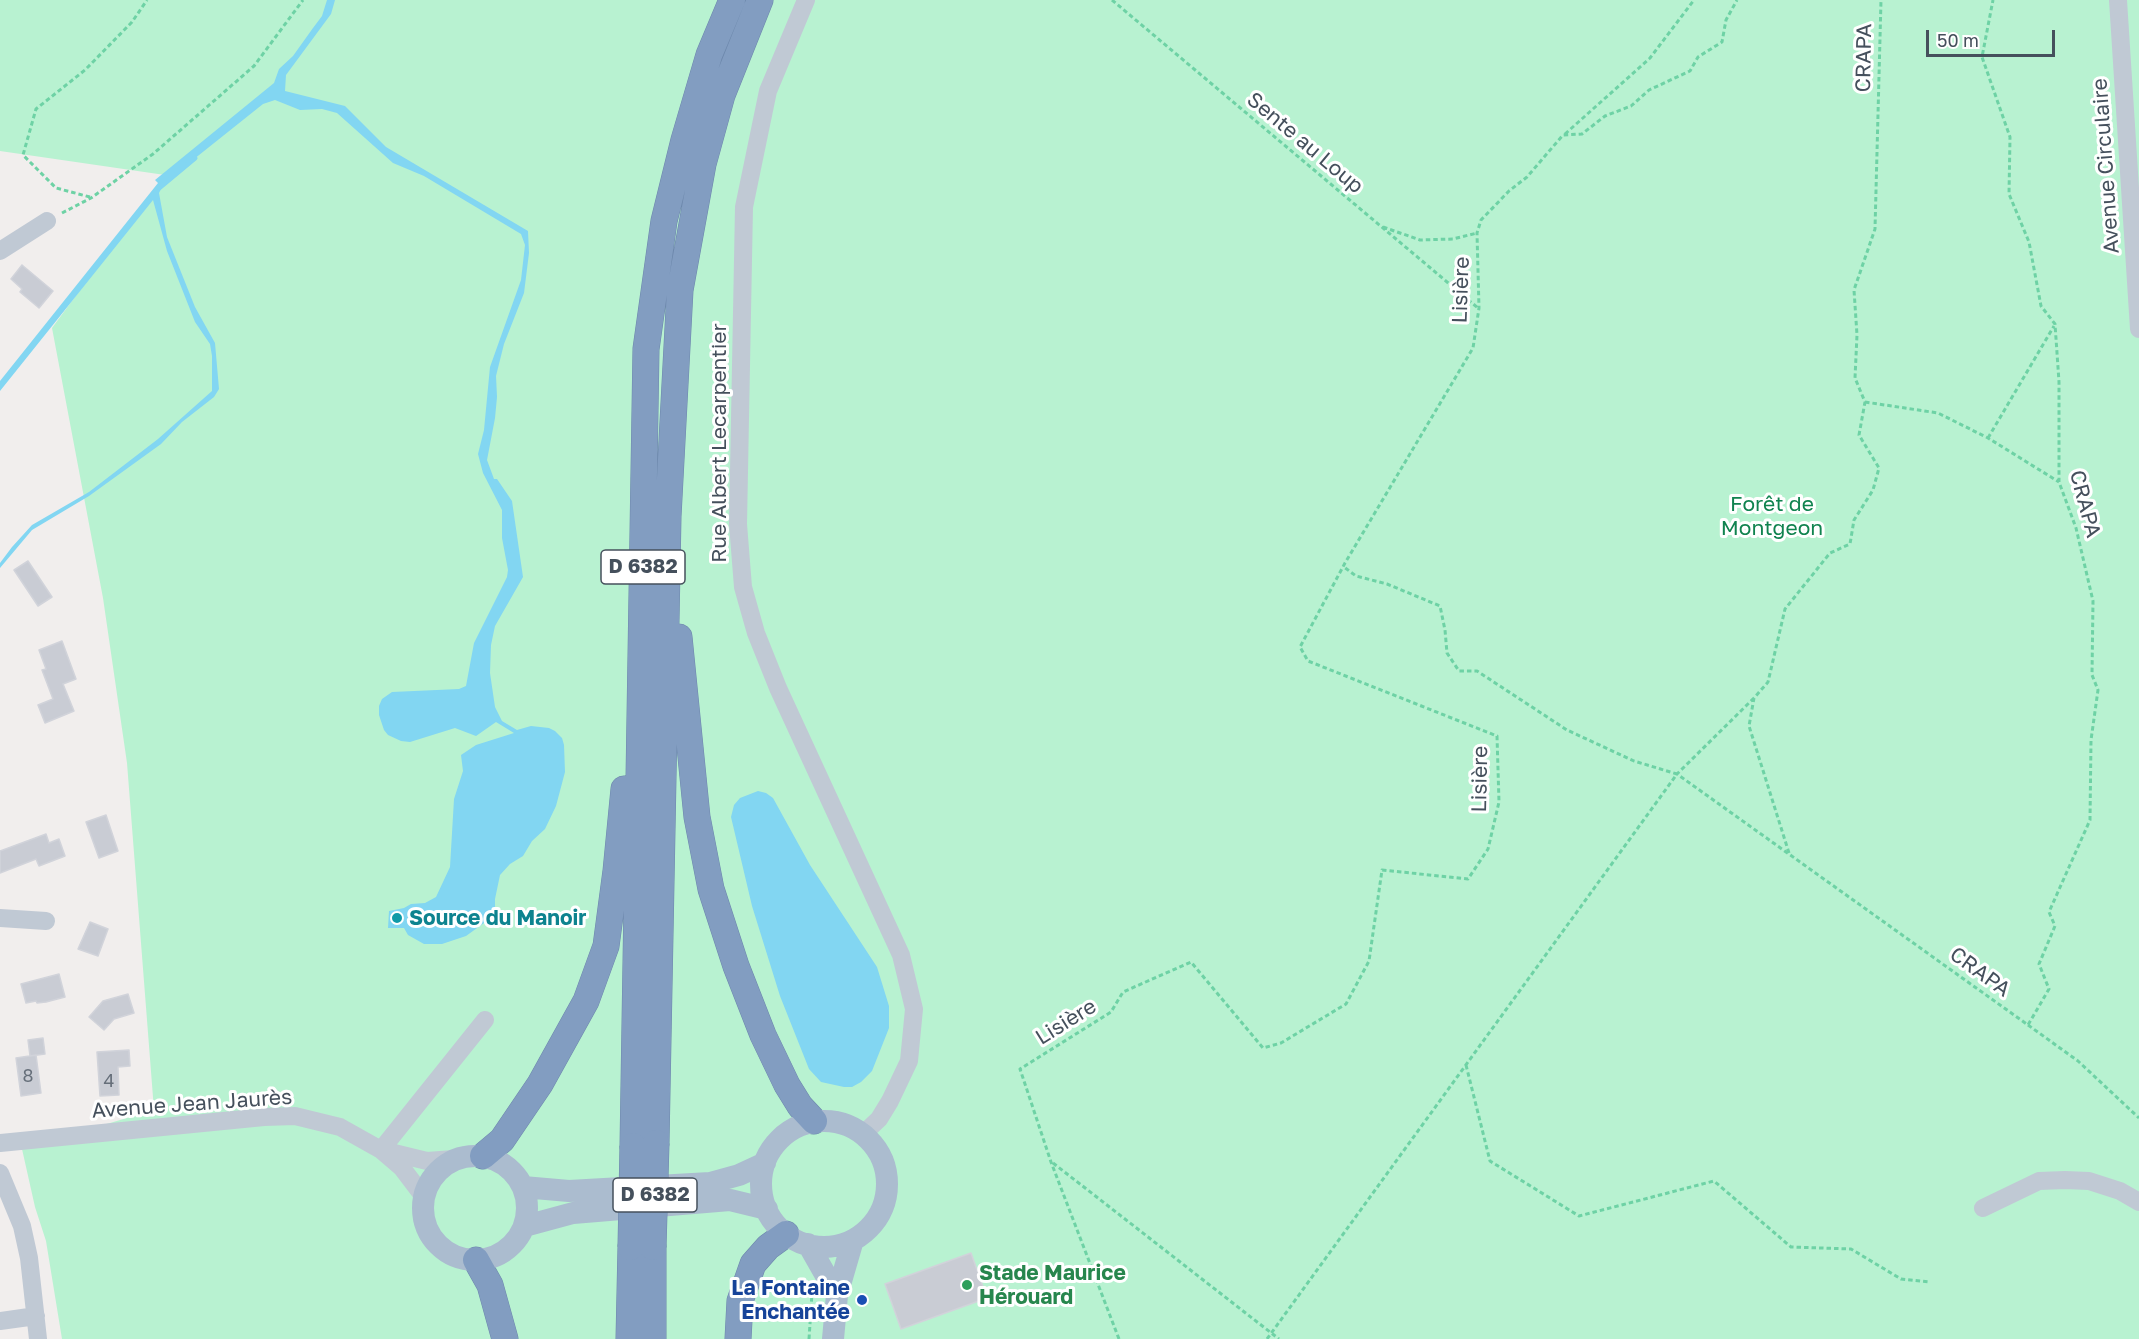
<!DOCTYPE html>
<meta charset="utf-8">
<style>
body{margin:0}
#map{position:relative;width:2139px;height:1339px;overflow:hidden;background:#f1eeed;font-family:"Golos Text",sans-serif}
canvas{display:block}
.scale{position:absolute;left:1926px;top:30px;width:129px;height:27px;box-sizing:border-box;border:3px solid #45505c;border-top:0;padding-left:8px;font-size:18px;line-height:21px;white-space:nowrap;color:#45505c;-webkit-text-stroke:4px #fff;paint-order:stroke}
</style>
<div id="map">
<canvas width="2139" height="1339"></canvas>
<div class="scale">50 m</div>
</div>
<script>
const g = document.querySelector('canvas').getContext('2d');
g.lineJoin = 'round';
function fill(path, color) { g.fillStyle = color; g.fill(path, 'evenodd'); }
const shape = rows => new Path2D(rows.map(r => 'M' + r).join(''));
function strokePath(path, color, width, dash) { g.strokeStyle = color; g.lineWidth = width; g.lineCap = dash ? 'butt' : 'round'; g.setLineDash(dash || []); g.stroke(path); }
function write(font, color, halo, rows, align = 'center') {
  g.font = font + ' "Golos Text",sans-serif'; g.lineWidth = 6; g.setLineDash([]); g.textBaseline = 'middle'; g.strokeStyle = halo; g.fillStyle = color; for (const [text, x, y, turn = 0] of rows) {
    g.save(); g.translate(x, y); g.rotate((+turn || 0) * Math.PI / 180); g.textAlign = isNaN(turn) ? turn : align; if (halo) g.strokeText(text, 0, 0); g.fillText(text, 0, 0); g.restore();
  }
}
fill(shape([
 [0,0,2139,0,2139,1339,62,1339,46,1241,35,1207,22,1149,154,1110,127,763,103,598,52,328,165,175,0,151]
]), '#b8f2d1');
fill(shape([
 [327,0,335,0,331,14,286,75,285,91,345,106,386,147,528,231,529,253,524,293,504,344,496,376,497,397,495,418,487,460,494,479,497,479,512,501,523,577,495,626,491,645,490,673,495,707,502,721,517,730,531,726,549,728,555,731,562,738,564,745,565,772,556,806,545,829,532,841,523,856,510,864,500,875,495,899,495,908,491,918,466,936,442,944,424,944,408,935,404,928,388,928,389,911,404,908,411,904,425,903,436,897,450,867,454,799,463,771,461,755,476,745,514,733,496,722,476,736,455,728,410,742,401,741,388,735,384,730,379,715,379,706,382,699,392,692,459,689,466,686,474,643,507,577,508,570,502,538,502,510,483,473,478,454,484,430,490,367,521,280,525,245,521,234,424,176,393,163,337,113,322,109,300,110,275,100,263,104,169,179,163,185,159,193,167,237,195,307,215,343,219,389,214,397,182,422,161,444,89,496,32,530,0,568,0,563,12,547,32,525,89,492,158,439,212,391,212,356,210,344,195,322,167,251,153,200,0,391,0,381,158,183,155,180,274,83,279,69,293,56,313,28,322,16],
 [758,791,766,793,773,798,810,865,877,967,889,1006,889,1028,872,1071,861,1082,852,1087,844,1087,821,1082,809,1069,780,996,752,906,731,817,734,805,740,798]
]), '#82d6f2');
strokePath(shape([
 [159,188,195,158]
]), '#82d6f2', 5);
const building = shape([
 [22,265,53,291,39,308,20,292,22,289,11,279,22,265],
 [28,561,52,597,38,606,14,570,28,561],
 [62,641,76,679,63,684,74,711,45,723,38,705,53,699,42,670,46,669,39,650,62,641],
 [106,815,118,851,99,858,86,822,106,815],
 [46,834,49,843,59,839,65,856,39,866,36,859,0,873,0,851,46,834],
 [90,922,108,929,98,956,78,949,90,922],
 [59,974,65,997,46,1002,37,1003,36,1001,26,1003,21,984,59,974],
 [128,994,134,1013,114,1019,104,1030,89,1017,103,1001,128,994],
 [43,1038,45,1054,30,1056,28,1040,43,1038],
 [129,1050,130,1066,118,1067,119,1095,100,1096,97,1052,129,1050],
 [36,1055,41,1093,21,1096,16,1058,36,1055],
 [971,1253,987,1298,901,1329,885,1284,971,1253]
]);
fill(building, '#c9ccd4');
strokePath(building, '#d1d3da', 1.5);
const highway = shape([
 [679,637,697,817,711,889,736,966,763,1035,787,1085,800,1106,814,1121],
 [656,1143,668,516,680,290,703,164,722,95,760,0],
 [633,1146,646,349,664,221,684,140,709,55,732,0],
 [483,1156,502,1140,540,1084,586,1001,606,946,616,871,624,789],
 [653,1247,653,1339],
 [476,1260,490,1285,505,1339],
 [629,1339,631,1247],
 [738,1339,740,1301,753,1264,768,1247,786,1234]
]);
strokePath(highway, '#6d88ac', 27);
strokePath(shape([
 [1112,0,1478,308],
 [1565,134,1650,58,1694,0],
 [90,197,56,188,23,155,36,109,85,70,132,22,147,0],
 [62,213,91,198,153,154,254,66,303,0],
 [1383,227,1420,240,1453,239,1477,233],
 [1865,402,1938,413,1988,438,2059,482],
 [1988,438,2054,326],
 [1754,698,1677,774,2028,1025,2049,989,2039,964,2055,926,2049,912,2090,820,2091,740,2098,690,2092,675,2093,601,2076,528,2059,482,2059,382,2055,324,2041,306,2029,242,2009,194,2010,137,1982,57,1993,0],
 [1789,853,1749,726,1754,698,1768,682,1785,609,1830,553,1850,544,1854,520,1873,490,1879,468,1859,435,1865,402,1855,378,1857,335,1854,290,1875,229,1881,0],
 [2028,1025,2078,1061,2139,1118],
 [1466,1065,1490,1161,1579,1216,1714,1181,1791,1247,1851,1249,1901,1279,1929,1282],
 [1053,1163,1279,1339],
 [809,1339,812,1293,814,1293],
 [1119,1339,1051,1162,1020,1069,1111,1012,1123,992,1191,962,1263,1048,1281,1043,1346,1004,1369,961,1382,870,1468,879,1488,849,1499,802,1497,736,1308,661,1300,647,1345,563,1473,348,1479,308,1477,233,1481,220,1509,191,1527,177,1563,135,1582,134,1605,116,1631,106,1649,90,1690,71,1698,57,1722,42,1726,20,1737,0],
 [1267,1339,1677,774,1634,761,1567,730,1477,671,1459,671,1447,653,1445,630,1440,606,1387,584,1356,576,1344,567]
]), '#6ed2a5', 3, [4.5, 3]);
strokePath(shape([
 [806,0,768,91,744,207,738,524,743,587,756,633,778,688,901,955,914,1009,909,1061,890,1101,879,1119,863,1134],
 [2118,0,2139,329],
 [0,251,47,221],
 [0,918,46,921],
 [0,1143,264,1117,295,1116,340,1127,381,1150,402,1168,424,1197],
 [381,1150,485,1020],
 [386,1151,427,1161,454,1159],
 [0,1173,22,1226,29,1258,38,1339],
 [1983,1208,2039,1181,2065,1180,2089,1181,2120,1191,2139,1202],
 [0,1321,36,1316]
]), '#c0c9d4', 18);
strokePath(shape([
 '761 1184a63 63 0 1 1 126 0a63 63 0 1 1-126 0Z',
 '423 1208a52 52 0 1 1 104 0a52 52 0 1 1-104 0Z',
 [523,1187,569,1191,710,1183,739,1175,765,1163],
 [525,1226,573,1213,730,1200,767,1209],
 [808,1244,837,1295],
 [833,1339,837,1295,853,1240]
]), '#abbccf', 22);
strokePath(highway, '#829dc1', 26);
const highwayBridge = shape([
 [631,1247,633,1146],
 [653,1247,656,1143]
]);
strokePath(highwayBridge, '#6d88ac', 27, []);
strokePath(highwayBridge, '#829dc1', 26);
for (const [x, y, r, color] of [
 [397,918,6,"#0f9aa8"],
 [967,1285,6,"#2e9e5b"],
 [862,1300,6,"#1a4fb4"]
]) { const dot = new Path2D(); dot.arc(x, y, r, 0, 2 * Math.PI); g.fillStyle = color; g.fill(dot); strokePath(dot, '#fff', 2); }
write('18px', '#666f7a', null, [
 ["8",28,1076],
 ["4",109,1081]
]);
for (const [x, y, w] of [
 [643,567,84],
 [655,1195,84]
]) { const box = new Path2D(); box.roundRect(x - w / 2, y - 17, w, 34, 4.5); g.fillStyle = '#fff'; g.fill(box); strokePath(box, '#45505c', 1.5); }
write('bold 20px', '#45505c', null, [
 ["D 6382",643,567],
 ["D 6382",655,1195]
]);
write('21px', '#45505c', '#fff', [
 ["CRAPA",1864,58,-89],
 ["Sente au Loup",1305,143,40],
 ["Avenue Circulaire",2106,166,-94],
 ["Lisière",1461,290,-88],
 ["Rue Albert Lecarpentier",719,443,-90],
 ["CRAPA",2085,504,75],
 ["Lisière",1480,779,-89],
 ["CRAPA",1980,972,36],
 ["Lisière",1066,1022,-32],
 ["Avenue Jean Jaurès",192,1104,-4]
]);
write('21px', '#10834f', '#fff', [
 ["Forêt de",1772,504],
 ["Montgeon",1772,528]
]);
write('bold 21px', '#0d838f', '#fff', [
 ["Source du Manoir",409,918]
], 'left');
write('bold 21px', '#27864d', '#fff', [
 ["Stade Maurice",979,1273],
 ["Hérouard",979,1297]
], 'left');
write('bold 21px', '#164399', '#fff', [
 ["La Fontaine",850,1288],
 ["Enchantée",850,1312]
], 'right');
</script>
